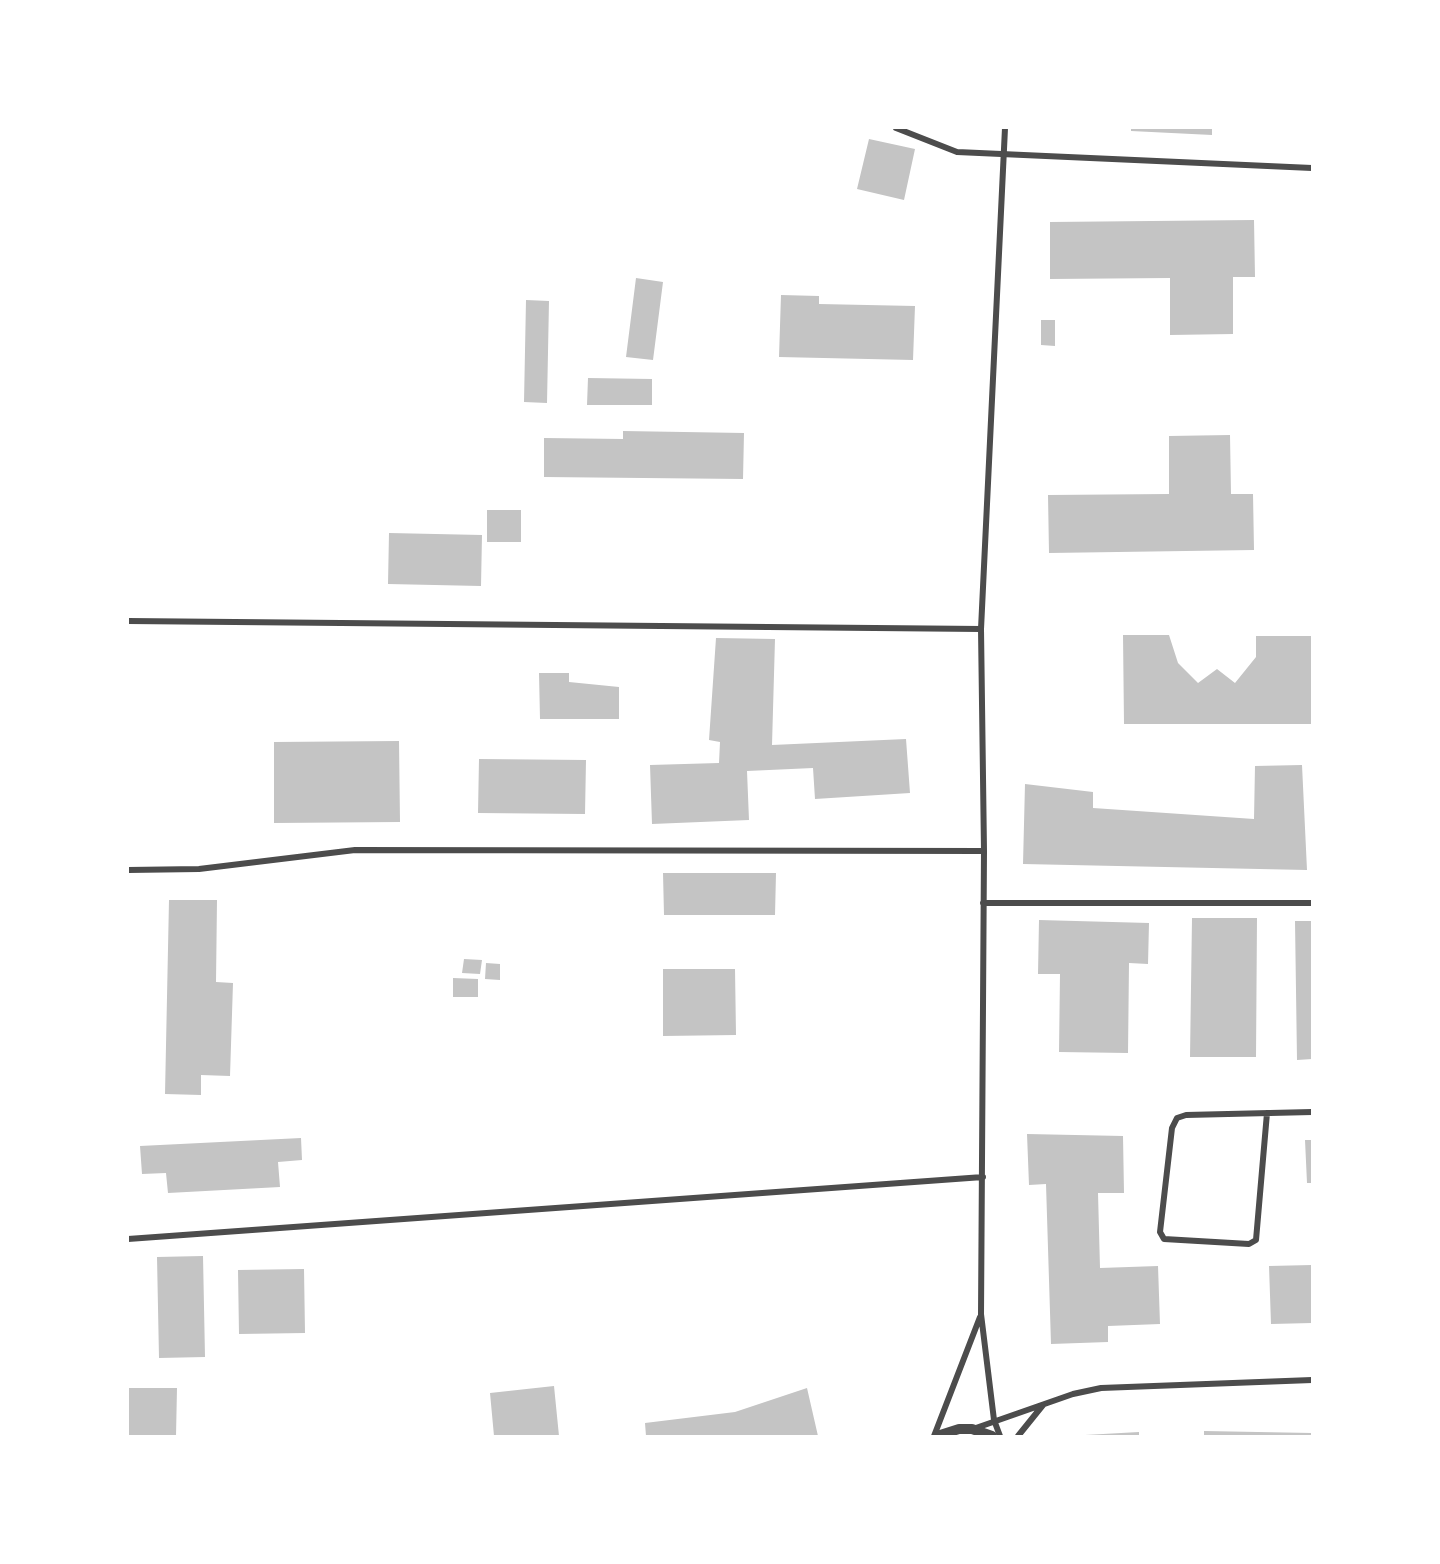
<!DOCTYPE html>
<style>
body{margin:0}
#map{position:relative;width:1440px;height:1564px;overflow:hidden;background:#fff;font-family:"DejaVu Sans",sans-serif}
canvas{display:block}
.frame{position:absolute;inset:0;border:129px solid #fff;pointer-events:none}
</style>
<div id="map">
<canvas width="1440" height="1564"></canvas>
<div class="frame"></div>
</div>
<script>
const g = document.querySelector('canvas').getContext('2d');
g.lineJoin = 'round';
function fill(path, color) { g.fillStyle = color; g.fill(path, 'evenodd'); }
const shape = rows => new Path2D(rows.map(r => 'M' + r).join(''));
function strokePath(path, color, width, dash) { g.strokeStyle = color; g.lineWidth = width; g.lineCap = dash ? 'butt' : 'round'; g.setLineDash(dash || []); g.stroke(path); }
fill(shape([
 [1131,128,1212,128,1212,135,1131,131],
 [869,139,915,149,904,200,857,189],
 [1254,220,1255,277,1233,277,1233,334,1170,335,1170,278,1050,279,1050,222],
 [636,278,663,282,653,360,626,357],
 [781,295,819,296,819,304,915,306,913,360,779,357],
 [526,300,549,301,547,403,524,402],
 [1041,320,1055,320,1055,346,1041,345],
 [588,378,652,379,652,405,587,405],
 [623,431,744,433,743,479,544,477,544,438,623,439],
 [1230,435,1231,494,1253,494,1254,550,1049,553,1048,495,1169,494,1169,436],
 [487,510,521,510,521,542,487,542],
 [389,533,482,535,481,586,388,584],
 [1123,635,1169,635,1178,663,1198,683,1217,669,1235,683,1256,657,1256,636,1312,636,1312,724,1124,724],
 [716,638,775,639,772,745,906,739,910,793,815,799,813,768,747,771,749,820,652,824,650,765,719,763,720,742,709,740],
 [539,673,569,673,569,682,619,687,619,719,540,719],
 [399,741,400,822,274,823,274,742],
 [479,759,586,760,585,814,478,813],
 [1302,765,1307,870,1023,864,1025,784,1093,792,1093,808,1254,819,1255,766],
 [663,873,776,873,775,915,664,915],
 [169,900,217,900,216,982,233,983,230,1076,201,1075,201,1095,165,1094],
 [1192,918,1257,918,1256,1057,1190,1057],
 [1039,920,1149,923,1148,964,1129,963,1128,1053,1059,1052,1060,974,1038,974],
 [1295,921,1312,921,1312,1059,1297,1060],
 [464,959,482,960,480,974,462,973],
 [486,963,500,964,500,980,485,979],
 [663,969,735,969,736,1035,663,1036],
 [453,978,478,979,478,997,453,997],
 [1027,1134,1123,1136,1124,1193,1098,1193,1100,1268,1158,1266,1160,1324,1108,1326,1108,1342,1051,1344,1046,1184,1029,1185],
 [301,1138,302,1160,278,1162,280,1187,168,1193,166,1173,142,1174,140,1146],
 [1305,1140,1312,1140,1312,1183,1307,1183],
 [203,1256,205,1357,159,1358,157,1257],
 [1312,1265,1312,1323,1271,1324,1269,1266],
 [304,1269,305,1333,239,1334,238,1270],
 [554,1386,559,1436,494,1436,490,1393],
 [128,1388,177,1388,176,1436,128,1436],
 [807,1388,818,1436,646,1436,645,1423,735,1412],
 [1204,1431,1312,1433,1312,1436,1204,1436],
 [1139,1432,1139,1436,1085,1436,1085,1435]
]), '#c4c4c4');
strokePath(shape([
 [896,128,957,152,1312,168],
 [128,621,981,629],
 [128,870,199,869,355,850,984,851],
 [983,903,1312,903],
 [1267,1113,1256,1240,1249,1244,1164,1239,1160,1232,1172,1128,1177,1118,1186,1115,1312,1112],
 [128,1239,983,1177],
 [973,1429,1073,1394,1101,1388,1312,1380],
 [934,1436,980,1317],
 [1000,1436,994,1420,981,1314,984,851,981,629,1005,128],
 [1018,1436,1043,1405]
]), '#4c4c4c', 6);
strokePath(shape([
 [937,1436,959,1429,972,1429,992,1436]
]), '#4c4c4c', 10);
</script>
